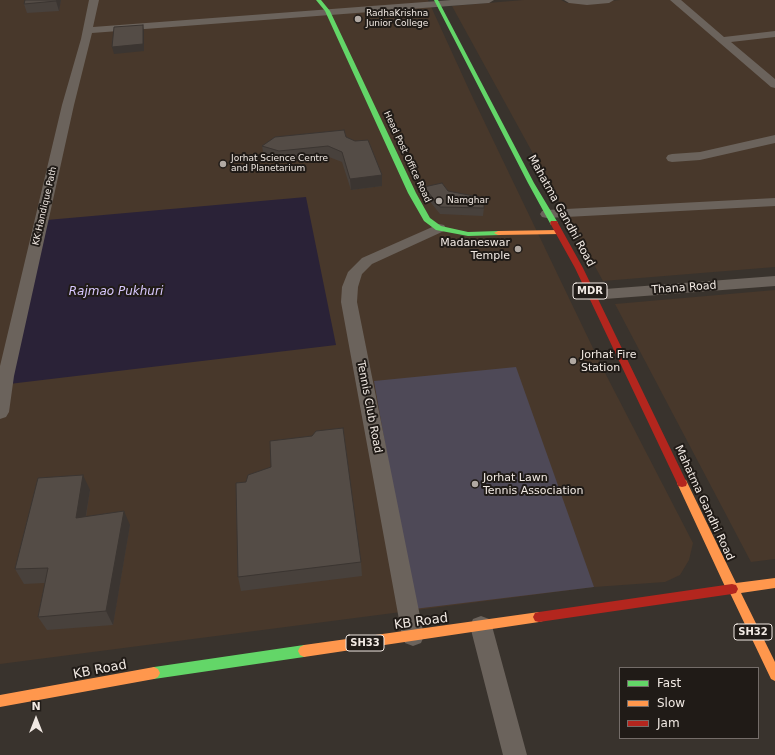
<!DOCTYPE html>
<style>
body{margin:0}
#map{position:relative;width:775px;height:755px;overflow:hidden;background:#39332d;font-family:"DejaVu Sans",sans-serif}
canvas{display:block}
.legend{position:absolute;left:619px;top:667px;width:140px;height:72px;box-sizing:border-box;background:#201b17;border:1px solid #746d69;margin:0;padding:5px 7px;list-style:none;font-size:12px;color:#f1e9e3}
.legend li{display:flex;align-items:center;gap:8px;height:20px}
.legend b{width:20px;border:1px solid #746d69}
.north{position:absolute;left:16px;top:699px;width:40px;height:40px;-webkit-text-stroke:3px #201b17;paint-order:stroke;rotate:0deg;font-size:11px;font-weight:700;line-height:16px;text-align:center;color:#f1e9e3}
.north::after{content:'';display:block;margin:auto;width:14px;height:18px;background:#f1e9e3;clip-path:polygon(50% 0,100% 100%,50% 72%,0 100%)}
</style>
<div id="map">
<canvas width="775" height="755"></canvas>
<ul class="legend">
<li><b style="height:5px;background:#63d668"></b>Fast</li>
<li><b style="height:5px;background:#ff974d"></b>Slow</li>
<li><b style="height:5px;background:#b3261e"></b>Jam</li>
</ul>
<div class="north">N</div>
</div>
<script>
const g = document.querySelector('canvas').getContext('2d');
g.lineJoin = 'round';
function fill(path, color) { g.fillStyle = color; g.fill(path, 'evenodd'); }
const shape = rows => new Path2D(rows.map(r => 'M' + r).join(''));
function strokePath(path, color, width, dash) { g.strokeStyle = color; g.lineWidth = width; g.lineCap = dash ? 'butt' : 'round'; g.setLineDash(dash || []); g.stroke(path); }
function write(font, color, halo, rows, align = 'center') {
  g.font = font + ' "DejaVu Sans",sans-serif'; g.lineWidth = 4; g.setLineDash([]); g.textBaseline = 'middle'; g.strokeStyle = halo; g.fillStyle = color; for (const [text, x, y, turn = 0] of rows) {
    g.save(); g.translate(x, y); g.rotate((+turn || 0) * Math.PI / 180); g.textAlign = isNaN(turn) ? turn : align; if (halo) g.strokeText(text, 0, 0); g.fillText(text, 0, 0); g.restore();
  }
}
fill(shape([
 [0,0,428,0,471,94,603,369,693,543,689,560,680,575,665,582,594,587,0,664],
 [524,0,561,0,567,3,589,3,620,0,775,0,775,267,603,281,452,6],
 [775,290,775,559,751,562,615,304]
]), '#48382b');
fill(shape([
 [516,367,594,587,414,609,374,381]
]), '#4e4957');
fill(shape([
 [306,197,336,345,9,384,47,220]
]), '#2a2237');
fill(shape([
 [89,0,99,0,93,27,451,0,494,0,489,3,92,33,74,105,14,376,9,412,6,417,0,419,0,366,62,105,81,39,89,0],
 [564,0,614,0,609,3,587,5,569,3,564,0],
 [670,0,681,0,724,37,775,31,775,37,731,42,775,79,775,88,771,87,670,0],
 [775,135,775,143,700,160,672,162,668,161,666,158,668,155,672,154,700,152,775,135],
 [775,198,775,206,547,218,542,217,540,214,542,211,547,210,775,198],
 [439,224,444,225,446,228,444,231,372,264,362,274,358,287,357,302,424,636,421,643,413,646,405,643,402,636,341,302,342,287,348,272,362,258,439,224],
 [775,276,775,286,592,300,587,299,584,295,587,291,592,290,775,276],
 [481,616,489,619,492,626,527,755,503,755,470,626,473,619,481,616]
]), '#6b635c');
fill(shape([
 [316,0,321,0,330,11,416,193,430,218,441,226,468,232,498,231,501,231,501,235,468,236,436,230,424,221,408,193,325,11,316,0],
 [434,0,438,0,534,183,558,223,557,225,551,225,528,183,434,0],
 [304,645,308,647,310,651,308,655,304,657,154,679,150,677,148,673,150,669,154,667,304,645]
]), '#63d668');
fill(shape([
 [558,230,561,230,561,234,498,235,494,233,498,231,558,230],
 [682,479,686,480,736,583,775,578,775,588,741,593,775,662,775,681,771,679,730,593,728,593,677,483,678,480,682,479],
 [539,612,543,613,545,617,543,621,539,622,304,657,300,655,298,651,300,647,304,645,539,612],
 [154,667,158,669,160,673,158,677,154,679,0,707,0,695,154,667]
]), '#ff974d');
fill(shape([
 [551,221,557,221,558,223,583,268,687,483,686,486,682,487,678,486,677,483,575,268,550,223,551,221],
 [732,584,736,585,738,589,736,593,732,594,539,622,535,621,533,617,535,613,539,612,732,584]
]), '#b3261e');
fill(shape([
 [25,0,61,0,59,11,27,13,24,4],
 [346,137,382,175,382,186,351,190,342,162,329,157,280,162,264,156,262,146],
 [424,187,448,191,484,208,483,216,440,214,424,194],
 [246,482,361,562,362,576,241,591,238,577],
 [90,490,86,517,130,525,113,625,47,630,38,617,45,583,24,584,15,569]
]), '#48413c');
fill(shape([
 [57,0,61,0,59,11,56,1],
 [143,25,144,31,144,51,114,54,112,47],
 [382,175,382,186,351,190,350,179],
 [83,475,90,490,83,533,76,518],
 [124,511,130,525,113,625,106,611]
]), '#3b3531');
const building = shape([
 [25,0,57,0,56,1,24,4,25,0],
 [143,25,143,44,112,47,114,27,143,25],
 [344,130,346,137,355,141,368,140,382,175,350,179,342,152,328,146,279,151,262,146,275,137,344,130],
 [442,183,448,191,484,198,484,208,440,207,424,187,442,183],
 [343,428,361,562,238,577,236,483,246,482,248,475,271,467,270,441,312,436,316,431,343,428],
 [83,475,76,518,124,511,106,611,38,617,48,568,15,569,38,478,83,475]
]);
fill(building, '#544c46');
strokePath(building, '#3b3531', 1);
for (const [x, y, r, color] of [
 [358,19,4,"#b1a9a3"],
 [223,164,4,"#b1a9a3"],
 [439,201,4,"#b1a9a3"],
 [518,249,4,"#b1a9a3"],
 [573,361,4,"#b1a9a3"],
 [475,484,4,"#b1a9a3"]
]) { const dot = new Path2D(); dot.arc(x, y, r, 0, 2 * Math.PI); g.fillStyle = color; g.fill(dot); strokePath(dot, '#201b17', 1.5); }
write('9px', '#f1e9e3', '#201b17', [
 ["RadhaKrishna",366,14],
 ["Junior College",366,24],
 ["Jorhat Science Centre",231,159],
 ["and Planetarium",231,169],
 ["Namghar",447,201]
], 'left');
write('9px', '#f1e9e3', '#201b17', [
 ["Head Post Office Road",407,157,65],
 ["KK Handique Path",45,206,-77]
]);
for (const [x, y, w] of [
 [590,291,34],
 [753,632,38],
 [365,643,38]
]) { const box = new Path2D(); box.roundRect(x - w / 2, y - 8, w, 16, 3); g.fillStyle = '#201b17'; g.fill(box); strokePath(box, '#f1e9e3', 1); }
write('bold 10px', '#f1e9e3', null, [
 ["MDR",590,291],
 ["SH32",753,632],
 ["SH33",365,643]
]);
write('11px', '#f1e9e3', '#201b17', [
 ["Mahatma Gandhi Road",561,211,61],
 ["Thana Road",684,288,-4],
 ["Tennis Club Road",369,407,79],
 ["Mahatma Gandhi Road",704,503,65]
]);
write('11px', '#f1e9e3', '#201b17', [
 ["Madaneswar",510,243,"right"],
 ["Temple",510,256,"right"],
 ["Jorhat Fire",581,355],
 ["Station",581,368],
 ["Jorhat Lawn",483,478],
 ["Tennis Association",483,491]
], 'left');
write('italic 12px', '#d9c9ff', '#201b17', [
 ["Rajmao Pukhuri",116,292]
]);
write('13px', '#f1e9e3', '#201b17', [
 ["KB Road",421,622,-8],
 ["KB Road",100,670,-11]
]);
</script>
